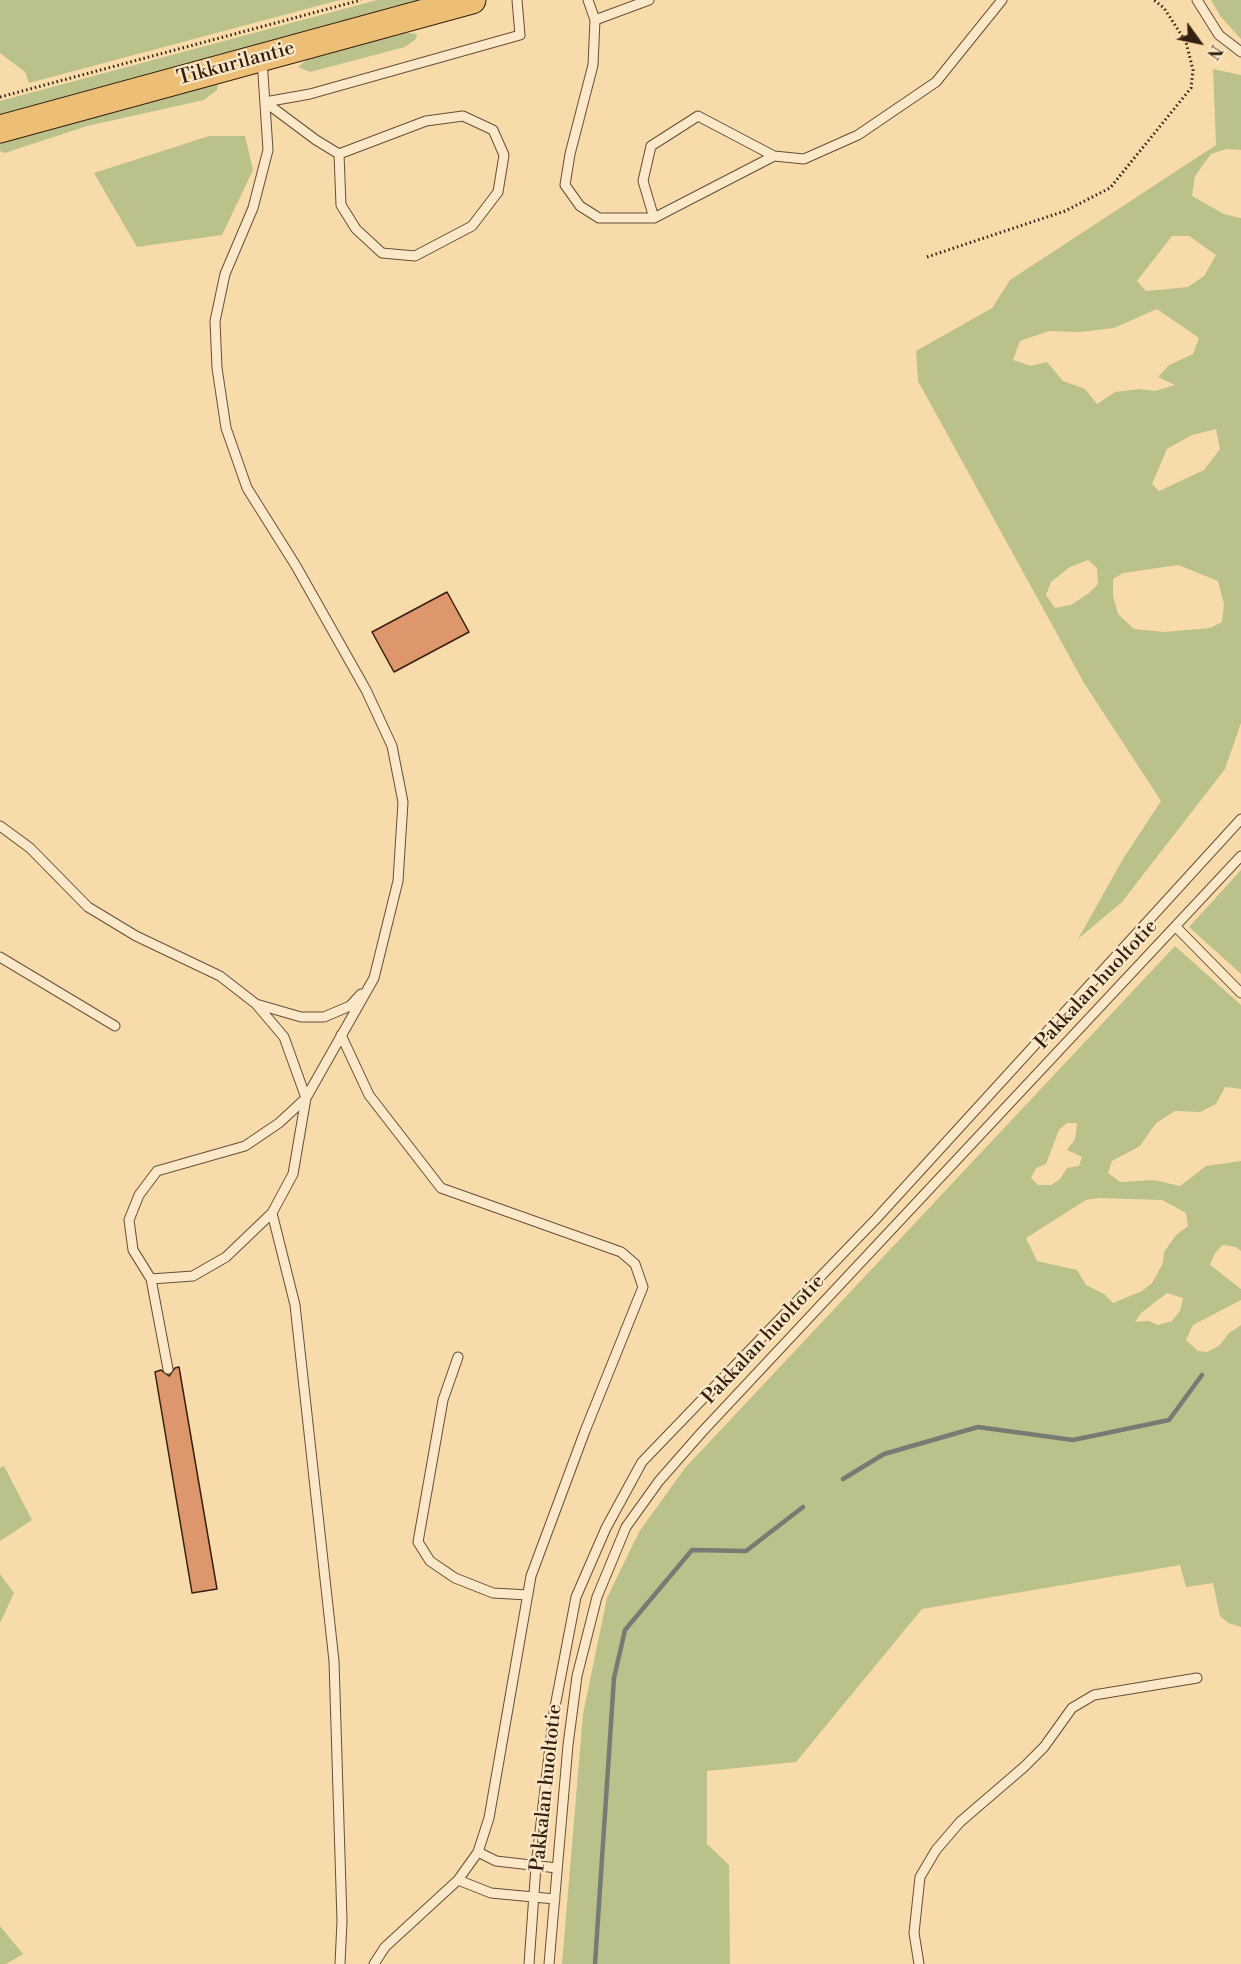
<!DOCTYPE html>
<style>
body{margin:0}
#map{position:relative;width:1241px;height:1964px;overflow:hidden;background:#f8dbab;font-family:"Libre Bodoni",serif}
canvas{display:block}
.north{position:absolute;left:1169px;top:12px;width:60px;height:60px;-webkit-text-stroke:4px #fae8c8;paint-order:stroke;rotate:123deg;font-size:16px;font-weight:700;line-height:24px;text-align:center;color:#34200f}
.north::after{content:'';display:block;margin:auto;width:21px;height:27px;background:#34200f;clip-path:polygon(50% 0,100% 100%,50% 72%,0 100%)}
</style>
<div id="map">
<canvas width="1241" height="1964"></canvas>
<div class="north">N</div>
</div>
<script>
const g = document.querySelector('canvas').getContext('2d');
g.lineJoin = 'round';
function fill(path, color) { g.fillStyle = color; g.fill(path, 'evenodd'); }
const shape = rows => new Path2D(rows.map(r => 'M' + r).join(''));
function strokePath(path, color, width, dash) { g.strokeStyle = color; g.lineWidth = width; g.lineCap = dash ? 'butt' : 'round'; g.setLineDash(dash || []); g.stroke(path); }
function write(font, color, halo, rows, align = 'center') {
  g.font = font + ' "Libre Bodoni",serif'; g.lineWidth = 4.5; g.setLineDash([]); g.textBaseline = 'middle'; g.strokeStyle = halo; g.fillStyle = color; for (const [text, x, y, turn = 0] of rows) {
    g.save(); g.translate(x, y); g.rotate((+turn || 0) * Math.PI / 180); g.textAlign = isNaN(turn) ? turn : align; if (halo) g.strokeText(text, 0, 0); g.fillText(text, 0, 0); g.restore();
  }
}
fill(shape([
 [0,0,340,0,29,83,25,72,0,53],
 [377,0,427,0,232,51,0,117,0,101],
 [1211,0,1241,0,1241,39,1221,17],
 [399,32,417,34,416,39,405,47,310,72,298,67,309,58],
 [1213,69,1241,75,1241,150,1227,149,1211,154,1195,176,1192,196,1224,214,1241,218,1241,723,1225,769,1122,902,1078,939,1123,859,1161,801,1084,683,918,381,916,351,992,308,1010,280,1216,145],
 [1172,236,1189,236,1216,255,1204,276,1188,287,1146,291,1137,281],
 [1157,309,1199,338,1193,354,1169,365,1158,377,1175,385,1155,391,1139,389,1115,392,1097,404,1085,389,1063,381,1047,362,1031,366,1013,360,1020,341,1049,331,1080,332,1114,328],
 [1216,429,1220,449,1204,470,1159,491,1152,484,1167,449,1192,435],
 [1088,560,1097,568,1098,584,1089,593,1071,605,1055,608,1046,595,1051,582,1070,567],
 [1178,565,1218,581,1224,604,1222,622,1210,628,1164,632,1134,629,1118,614,1113,596,1113,579,1123,573],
 [208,82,218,85,217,90,204,100,87,126,5,153,0,151,0,141],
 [209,136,245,136,253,170,222,235,137,247,94,173],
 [1241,870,1241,974,1189,927],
 [1175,946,1241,1005,1241,1089,1225,1087,1216,1104,1200,1112,1175,1111,1156,1123,1140,1146,1112,1161,1108,1173,1120,1182,1154,1180,1180,1186,1206,1166,1241,1161,1241,1251,1236,1247,1223,1245,1215,1253,1210,1265,1241,1289,1241,1300,1193,1325,1186,1340,1198,1351,1207,1352,1219,1346,1229,1333,1241,1325,1241,1627,1228,1623,1220,1616,1213,1583,1186,1587,1180,1565,922,1609,796,1762,707,1771,707,1844,729,1865,730,1964,562,1964,583,1714,607,1598,639,1532,685,1468],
 [1067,1123,1077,1123,1075,1139,1067,1150,1082,1157,1079,1166,1067,1168,1060,1179,1051,1185,1038,1185,1031,1178,1036,1168,1046,1164,1059,1130],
 [1099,1198,1162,1200,1186,1213,1188,1226,1176,1235,1164,1252,1163,1263,1152,1283,1142,1291,1113,1303,1104,1294,1086,1285,1077,1270,1037,1261,1026,1238,1086,1200],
 [1167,1293,1183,1298,1180,1311,1172,1321,1158,1325,1149,1321,1135,1322,1141,1313],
 [4,1466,32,1520,0,1541,0,1468],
 [0,1574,14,1593,0,1623],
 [0,1926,23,1954,6,1964,0,1964]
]), '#bbc18b');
strokePath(shape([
 [843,1479,884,1454,978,1427,1073,1440,1169,1420,1202,1375],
 [595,1964,614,1678,625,1630,692,1550,746,1551,803,1507]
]), '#777b73', 4.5);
const building = shape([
 [447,592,469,632,394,672,372,632,447,592],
 [179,1367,217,1589,192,1593,155,1372,161,1370,169,1376,175,1368,179,1367]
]);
fill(building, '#de966c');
strokePath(building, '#34200f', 1.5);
const service = shape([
 [588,0,595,20,593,65,570,154,565,185,580,206,599,218,654,218,774,156],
 [1197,0,1219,35,1241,52],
 [595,20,649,0],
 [463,116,493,130,504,155,498,192,472,226,415,256,382,253,356,229,341,205,339,154,426,121,463,116],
 [339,154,316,140,265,102,310,94,520,35,517,0],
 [654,218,643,181,651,146,698,116,774,156,804,159,858,135,936,82,1002,0],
 [0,826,30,848,88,907,136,936,220,976,256,1004,284,1037,306,1098,293,1174,272,1213,226,1257,193,1276,151,1279,133,1250,129,1220,139,1195,157,1171,245,1146,279,1123,306,1098,374,978,398,881,403,802,392,746,366,690,296,566,247,488,226,428,217,368,215,321,225,274,253,208,268,150,262,59],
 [1176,927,1241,993],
 [0,957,115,1026],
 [256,1004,301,1017,324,1017,350,1006,361,994],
 [341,1035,369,1095,441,1188,621,1252,635,1264,643,1287,585,1431,531,1576,489,1818,478,1852,458,1880,385,1947,374,1964],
 [272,1213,295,1305,334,1661,342,1921,340,1964],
 [151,1279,168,1369],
 [458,1357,443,1400,418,1542,430,1561,455,1578,493,1593,528,1595],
 [478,1852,496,1861,557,1868],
 [458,1880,491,1893,555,1899],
 [529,1964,536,1866,554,1712,576,1597,606,1528,642,1462,876,1219,1241,819],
 [549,1964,568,1745,577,1676,597,1597,626,1527,659,1481,702,1432,1241,856],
 [919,1964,914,1933,920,1877,936,1850,960,1822,1024,1767,1044,1747,1072,1708,1094,1695,1197,1678]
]);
const primary = shape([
 [0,129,472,0]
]);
strokePath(service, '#654f36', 11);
strokePath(primary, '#34200f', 29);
strokePath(shape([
 [0,97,361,0],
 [927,257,1065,211,1110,188,1191,88,1193,70,1186,42,1164,8,1154,0]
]), '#34200f', 3, [1.5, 3]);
strokePath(service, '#fae8c8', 9);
strokePath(primary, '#ecbe76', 27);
write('20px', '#34200f', '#fae8c8', [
 ["Tikkurilantie",236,64,-15],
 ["Pakkalan huoltotie",1097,985,-47],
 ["Pakkalan huoltotie",764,1340,-47],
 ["Pakkalan huoltotie",547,1788,-84]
]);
</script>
